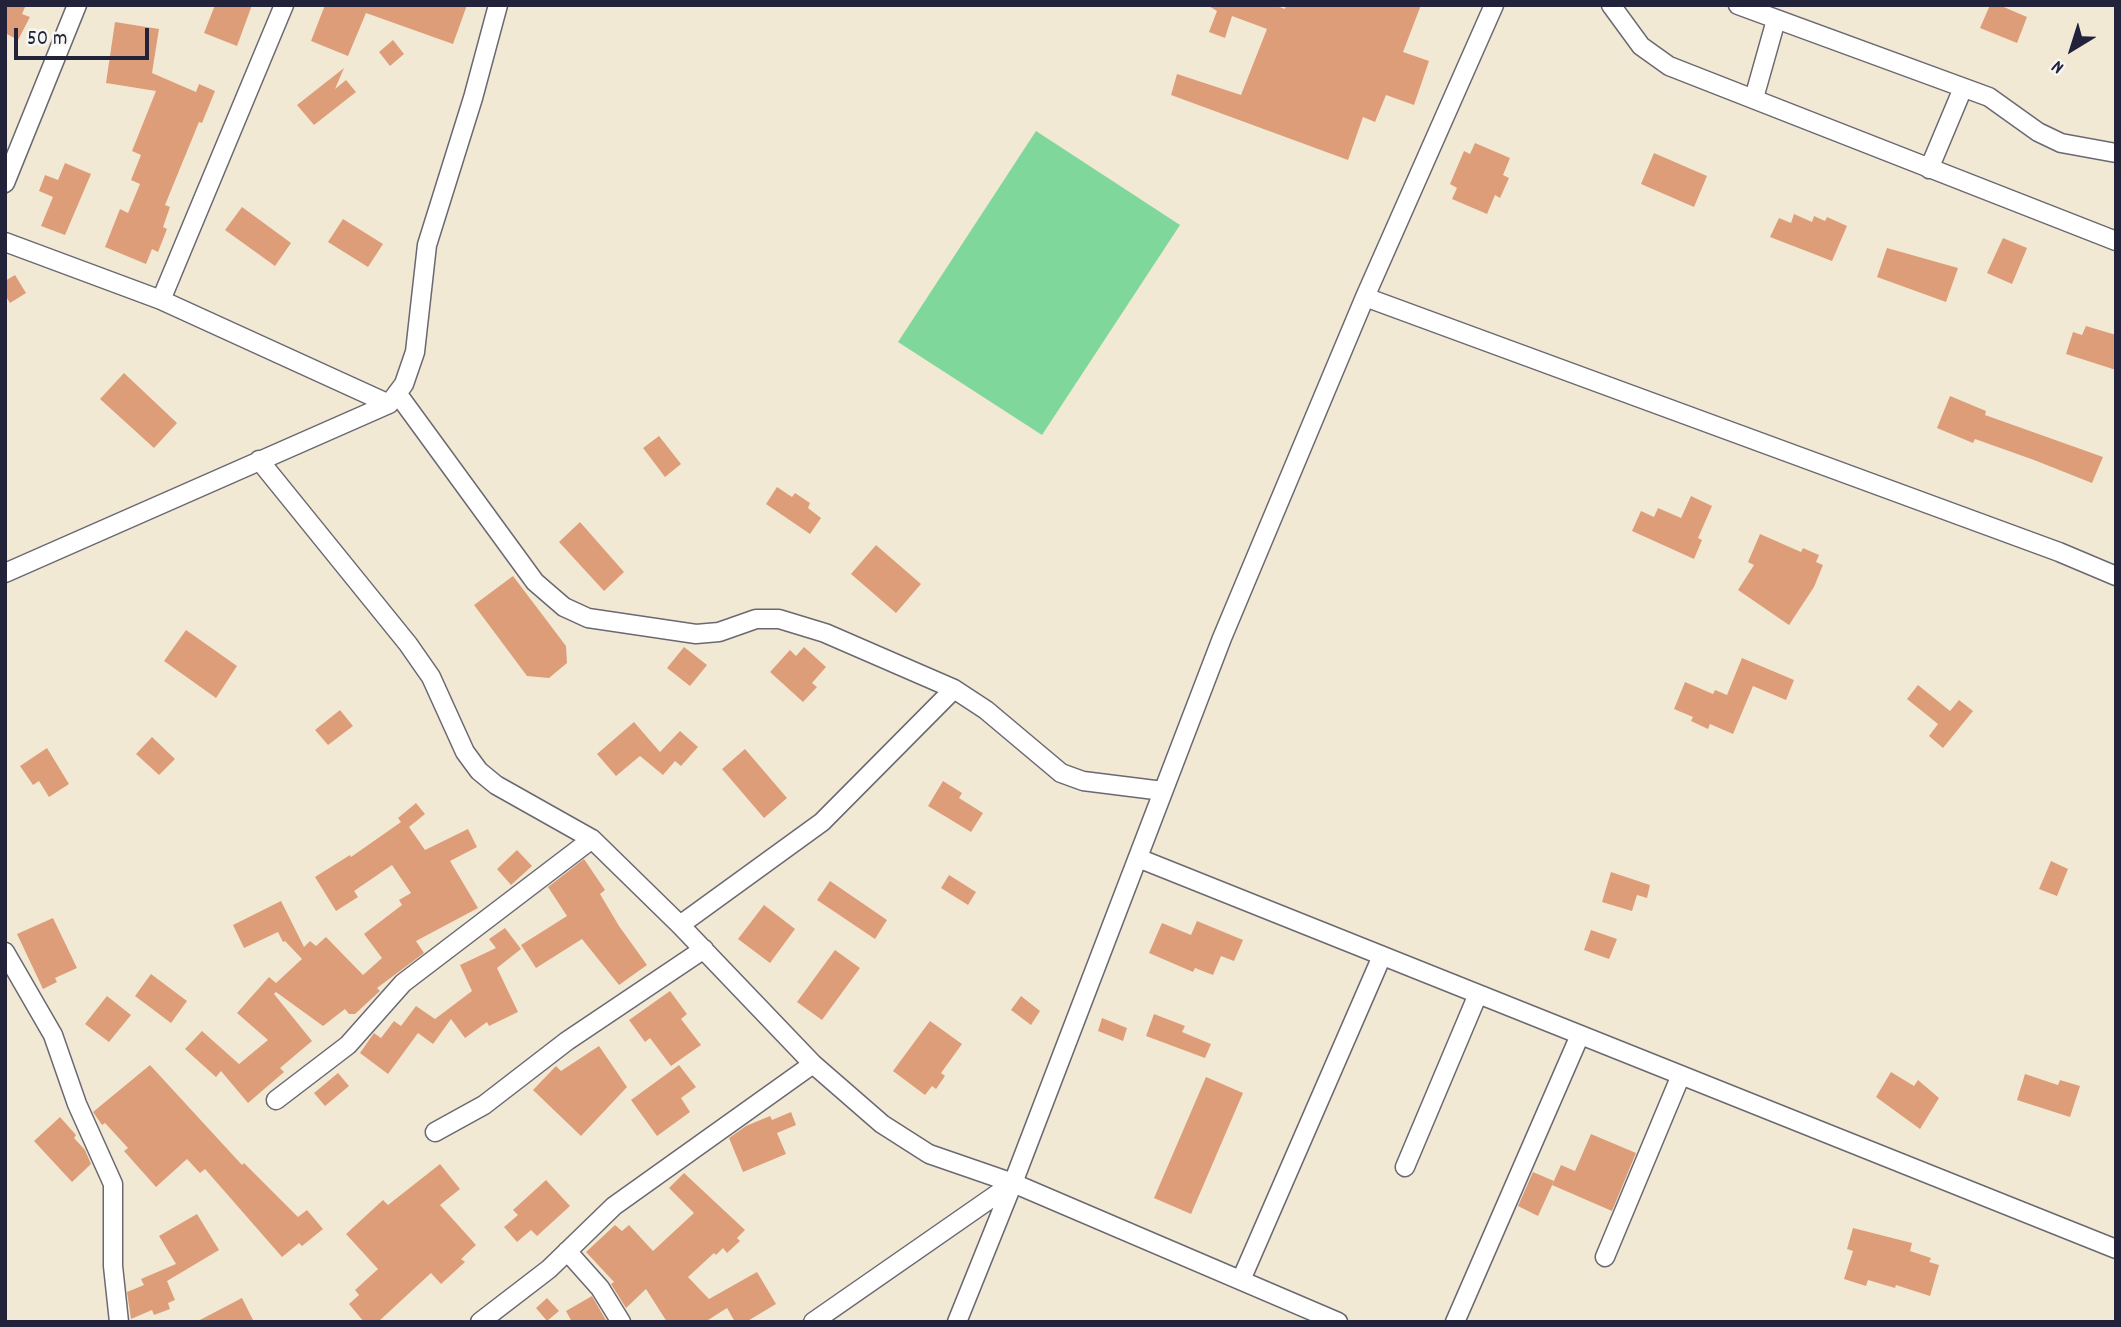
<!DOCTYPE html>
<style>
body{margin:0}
#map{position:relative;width:2121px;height:1327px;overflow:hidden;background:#f2e9d5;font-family:Dekko,sans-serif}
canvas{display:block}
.frame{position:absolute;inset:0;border:7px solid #22223b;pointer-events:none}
.north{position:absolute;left:2037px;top:14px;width:70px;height:70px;-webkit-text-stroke:5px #f6f6f2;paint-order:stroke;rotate:218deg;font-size:19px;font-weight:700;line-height:28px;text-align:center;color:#22223b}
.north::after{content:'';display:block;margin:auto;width:24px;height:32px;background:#22223b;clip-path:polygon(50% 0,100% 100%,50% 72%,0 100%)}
.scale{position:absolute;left:14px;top:28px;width:135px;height:32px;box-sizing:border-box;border:4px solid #22223b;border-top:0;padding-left:9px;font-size:21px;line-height:24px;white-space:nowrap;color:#22223b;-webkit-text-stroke:5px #f6f6f2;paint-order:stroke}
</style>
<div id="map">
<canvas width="2121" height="1327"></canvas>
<div class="frame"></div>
<div class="north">N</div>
<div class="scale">50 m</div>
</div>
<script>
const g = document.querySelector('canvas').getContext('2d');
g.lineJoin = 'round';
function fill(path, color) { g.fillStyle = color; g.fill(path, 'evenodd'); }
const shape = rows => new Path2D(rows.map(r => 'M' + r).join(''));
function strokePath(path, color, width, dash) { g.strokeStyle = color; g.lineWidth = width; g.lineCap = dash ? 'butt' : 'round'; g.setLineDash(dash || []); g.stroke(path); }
fill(shape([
 [1036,131,1180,225,1042,435,898,342]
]), '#80d79b');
fill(shape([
 [5,5,26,5,22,14,30,17,18,40,5,33],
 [215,5,252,5,237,46,204,33],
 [325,5,467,5,453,44,366,13,348,56,311,41],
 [1207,5,1274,5,1285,9,1286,5,1421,5,1403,52,1429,61,1414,105,1386,95,1375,122,1363,117,1348,160,1171,95,1177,74,1241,95,1267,29,1232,16,1225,38,1209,32,1217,11],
 [1990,5,1999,5,2027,17,2017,43,1980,28],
 [115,22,159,29,152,73,196,92,199,84,215,91,202,123,199,122,165,205,170,207,163,227,167,229,158,252,152,249,146,264,105,247,120,209,128,213,140,184,131,180,141,155,132,151,156,91,106,83],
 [393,40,404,54,390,66,379,52],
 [344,68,335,89,346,80,356,92,314,125,297,105],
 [1475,143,1510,158,1503,175,1509,178,1500,198,1495,195,1487,214,1452,199,1457,188,1450,184,1464,151,1470,154],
 [1654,153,1707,176,1694,207,1641,184],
 [65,163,91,174,65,235,41,226,53,197,39,191,45,175,58,180],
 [242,207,291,243,275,266,225,230],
 [1794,214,1812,222,1814,216,1825,221,1827,217,1847,226,1832,261,1770,237,1779,218,1791,223],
 [343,219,383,244,368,267,328,242],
 [2003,238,2027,248,2012,284,1987,273],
 [1887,248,1958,268,1946,302,1877,277],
 [15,275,26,293,10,303,5,295,5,281],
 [2086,326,2116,335,2116,370,2066,354,2073,332,2082,335],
 [124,373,177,423,154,448,100,399],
 [1950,396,1986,411,1985,415,2103,457,2092,483,2034,460,1975,439,1973,443,1937,428],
 [659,436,681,464,665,477,643,448],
 [777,487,792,497,795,493,810,503,808,508,821,518,810,534,766,504],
 [1691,496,1712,506,1698,538,1702,540,1694,559,1632,531,1641,511,1654,517,1658,508,1681,518],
 [580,522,624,572,604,591,559,542],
 [1760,534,1801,552,1803,548,1819,555,1816,562,1823,565,1814,587,1789,625,1738,590,1754,565,1748,562],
 [876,545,921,584,896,613,851,574],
 [513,576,566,646,567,663,549,678,527,676,474,605],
 [186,630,237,666,216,698,164,661],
 [684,647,707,665,690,686,667,668],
 [804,647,826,667,812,683,817,687,803,702,770,672,790,650,796,656],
 [1742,658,1794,680,1786,700,1753,686,1733,734,1710,724,1708,729,1691,721,1693,717,1674,709,1685,682,1713,694,1715,690,1727,695],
 [1918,685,1950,711,1959,700,1973,711,1943,748,1929,736,1938,724,1907,699],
 [340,710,353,726,328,745,315,730],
 [634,722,660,752,680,731,698,747,681,766,675,761,663,775,640,756,616,776,597,754],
 [152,737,175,759,159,775,136,754],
 [47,748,69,784,49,797,39,781,33,785,20,766],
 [745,749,787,798,764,818,722,769],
 [943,781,962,793,959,798,983,813,971,832,928,806],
 [416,803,425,814,409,827,425,850,468,829,477,847,450,861,478,908,416,941,424,953,377,988,380,991,355,1014,349,1014,345,1009,323,1026,276,992,274,994,312,1041,280,1068,284,1072,248,1103,221,1071,216,1077,185,1049,202,1031,239,1064,268,1040,237,1013,269,977,276,983,302,959,285,941,283,942,278,932,244,948,233,925,281,901,304,947,310,941,316,946,326,937,363,975,382,958,364,934,402,905,399,900,411,893,392,865,354,891,358,897,336,911,315,877,350,855,351,857,401,822,398,818],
 [517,850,532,866,511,885,497,869],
 [584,859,605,890,600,894,619,926,647,965,619,985,582,939,536,968,521,945,567,916,548,887],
 [2051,861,2068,869,2057,896,2039,889],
 [1611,872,1650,885,1647,898,1637,895,1632,911,1602,902],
 [949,875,976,892,968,905,941,888],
 [830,881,887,920,875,939,817,900],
 [764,905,795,929,770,963,738,939],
 [53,918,77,968,55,978,57,982,43,989,17,934],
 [1197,921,1243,940,1234,961,1221,956,1213,975,1195,968,1193,972,1149,953,1162,923,1191,935],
 [505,928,521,949,497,968,518,1012,489,1026,487,1022,465,1038,451,1019,433,1044,418,1033,388,1074,360,1053,374,1033,381,1038,394,1021,401,1026,416,1006,435,1019,472,991,460,965,496,948,489,939],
 [1591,930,1617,939,1609,959,1584,950],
 [835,950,860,968,822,1020,797,1002],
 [151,974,187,1001,171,1023,135,996],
 [670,991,687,1014,681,1019,701,1045,671,1066,650,1038,645,1042,629,1020],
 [107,996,131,1015,109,1042,85,1024],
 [1021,996,1040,1011,1031,1025,1011,1010],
 [1154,1014,1185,1026,1182,1032,1211,1044,1205,1058,1146,1036],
 [1102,1018,1127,1028,1123,1041,1098,1031],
 [930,1021,962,1044,941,1073,945,1076,936,1089,932,1086,925,1095,893,1071],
 [599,1046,627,1087,581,1136,533,1090,556,1066,561,1071],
 [150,1065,242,1165,244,1163,298,1217,307,1210,323,1229,302,1246,299,1243,282,1257,205,1169,200,1173,187,1159,156,1187,124,1151,128,1148,105,1123,102,1125,93,1112],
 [679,1065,696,1087,681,1098,690,1112,657,1136,631,1100],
 [1891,1072,1914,1086,1918,1080,1939,1098,1920,1129,1876,1097],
 [338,1073,349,1086,325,1106,314,1093],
 [2025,1074,2058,1085,2060,1080,2080,1086,2070,1117,2017,1100],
 [1206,1077,1243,1093,1191,1214,1154,1198],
 [791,1112,796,1125,777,1133,786,1154,743,1172,729,1138,746,1126,770,1116,772,1120],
 [60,1117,76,1135,74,1138,85,1150,91,1164,72,1182,34,1141],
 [1591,1134,1636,1153,1612,1211,1552,1185,1561,1165,1575,1171],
 [440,1164,460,1189,440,1205,476,1245,461,1259,465,1262,441,1284,431,1273,378,1322,364,1322,349,1304,359,1295,355,1290,378,1269,346,1234,383,1200,388,1205],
 [1533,1172,1554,1181,1538,1216,1518,1206],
 [684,1173,745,1230,737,1238,740,1241,727,1253,723,1248,716,1255,714,1253,688,1277,709,1299,757,1272,776,1304,746,1322,735,1322,727,1308,705,1322,667,1322,646,1289,626,1308,611,1284,614,1282,586,1252,615,1225,622,1231,629,1225,653,1251,694,1213,669,1188],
 [546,1180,570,1206,537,1236,531,1230,517,1242,504,1227,518,1215,513,1210],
 [197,1214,219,1250,167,1281,175,1300,168,1303,170,1309,154,1315,152,1310,131,1319,127,1292,144,1285,141,1279,176,1264,159,1236],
 [1853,1228,1912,1243,1910,1251,1931,1258,1929,1262,1939,1265,1930,1296,1896,1285,1895,1288,1868,1280,1866,1286,1844,1279,1853,1251,1847,1249],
 [592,1296,607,1322,572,1322,566,1311],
 [242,1298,254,1322,196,1322],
 [547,1298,559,1311,547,1321,536,1308]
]), '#de9d79');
const minor = shape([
 [1611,5,1641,46,1669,66,2116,241],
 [1738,5,1989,97,2038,132,2061,143,2116,153],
 [1754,98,1776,20],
 [1929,169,1963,88],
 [5,183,77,5],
 [5,242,161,300,389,404],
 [1365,297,2059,552,2116,576],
 [161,300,284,5],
 [397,393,535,582,564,607,588,618,696,634,719,632,756,619,779,619,825,633,954,689,986,710,1061,773,1083,781,1163,791],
 [259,460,408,644,431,677,465,752,479,771,496,785,592,839,680,925,813,1064,882,1124,929,1154,1013,1183,1338,1322],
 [5,573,389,404,404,384,415,352,427,245,473,98,498,5],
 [1138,858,2116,1249],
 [680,925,822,822,954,689],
 [5,952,53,1035,77,1104,113,1184,113,1266,119,1322],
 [276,1100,348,1045,403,983,592,839],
 [435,1132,484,1105,567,1041,704,949],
 [1405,1167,1478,994],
 [567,1251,600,1288,621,1322],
 [1605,1257,1681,1075],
 [1241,1280,1382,956],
 [480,1322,549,1269,614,1206,813,1064],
 [813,1322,1013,1183],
 [957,1322,1013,1183,1222,638,1365,297,1494,5],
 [1455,1322,1580,1035]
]);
strokePath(minor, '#6b6871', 21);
strokePath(minor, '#fff', 18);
</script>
